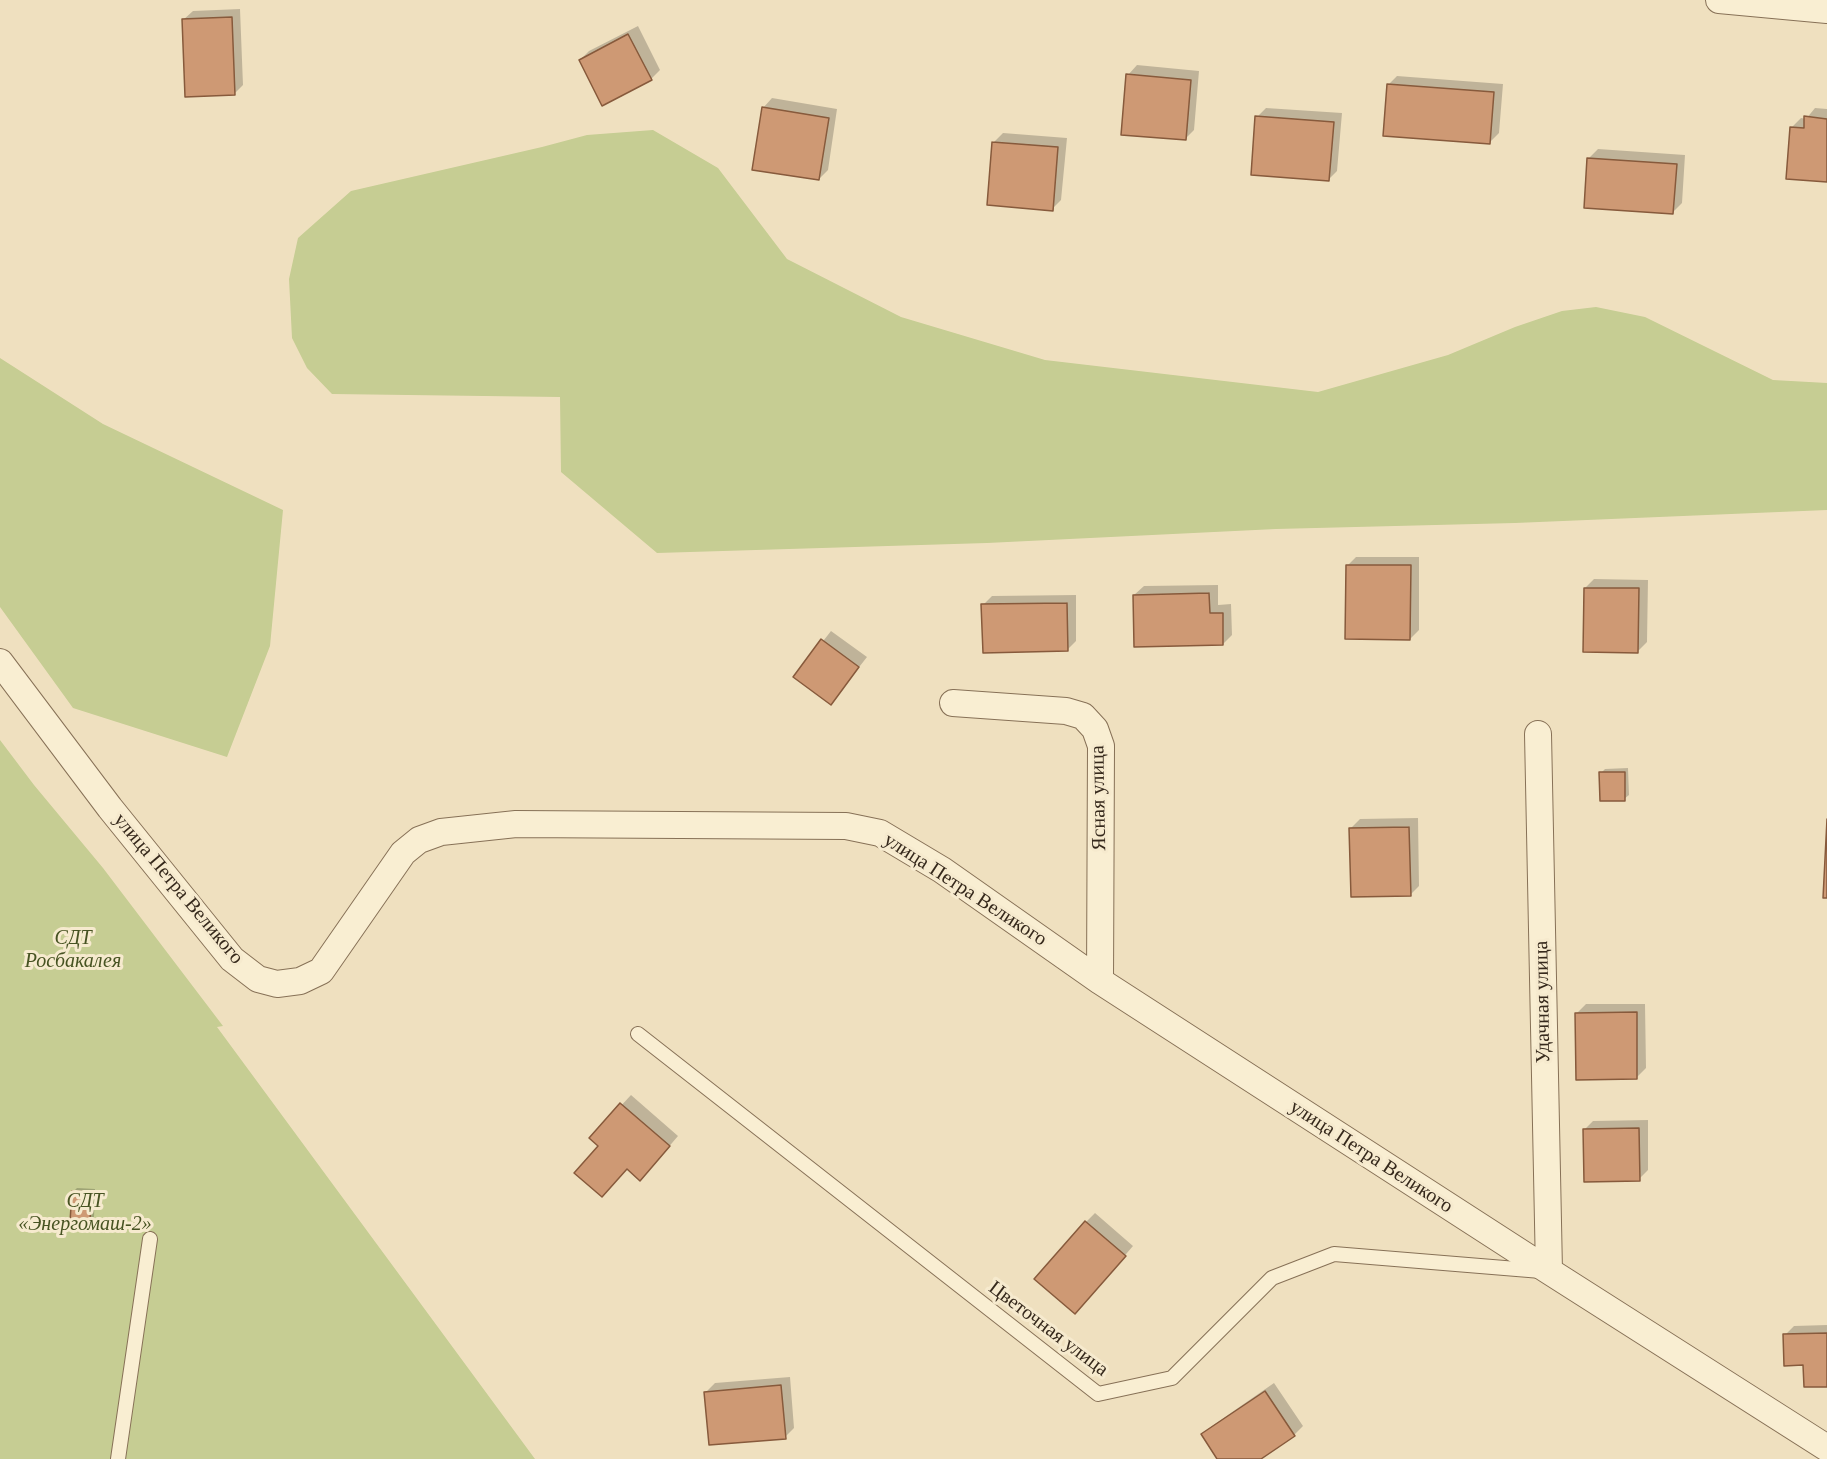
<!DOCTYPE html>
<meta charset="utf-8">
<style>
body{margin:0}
canvas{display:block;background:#efe0bf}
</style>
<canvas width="1827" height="1459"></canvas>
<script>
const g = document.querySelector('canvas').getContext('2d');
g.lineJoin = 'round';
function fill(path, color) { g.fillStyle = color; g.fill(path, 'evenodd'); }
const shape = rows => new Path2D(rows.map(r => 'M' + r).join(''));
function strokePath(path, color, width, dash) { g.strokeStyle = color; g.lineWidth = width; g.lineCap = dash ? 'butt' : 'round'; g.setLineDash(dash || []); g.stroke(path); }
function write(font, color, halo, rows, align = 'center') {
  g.font = font + ' "Times New Roman",serif'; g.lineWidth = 6; g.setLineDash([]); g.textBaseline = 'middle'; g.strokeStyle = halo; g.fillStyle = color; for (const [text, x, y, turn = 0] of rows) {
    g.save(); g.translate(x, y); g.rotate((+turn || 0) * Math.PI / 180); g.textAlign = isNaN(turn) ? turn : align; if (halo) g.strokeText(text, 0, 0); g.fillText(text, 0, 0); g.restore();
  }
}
fill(shape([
 [653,130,718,168,787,259,901,317,1045,360,1318,392,1448,355,1515,327,1562,311,1596,307,1645,317,1773,380,1827,383,1827,510,1515,523,1276,529,987,543,657,553,561,472,560,397,332,394,307,368,292,338,289,279,298,238,351,191,542,147,587,135],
 [0,358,103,424,283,510,270,646,227,757,73,708,0,607],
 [0,740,34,785,103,868,223,1026,217,1027,535,1459,0,1459]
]), '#c6cd93');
fill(shape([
 [240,9,243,85,234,94,183,20,193,11],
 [638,26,660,70,651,79,580,60,589,51],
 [1137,65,1199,71,1194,130,1185,139,1128,75],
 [1397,76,1503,84,1499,133,1490,142,1388,85],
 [772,98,837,109,828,170,819,179,763,108],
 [1266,108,1342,113,1337,171,1328,180,1257,117],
 [1815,108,1827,109,1827,181,1792,127,1801,118,1806,119],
 [1003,133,1067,138,1061,200,1052,209,994,142],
 [1598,149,1685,155,1682,203,1673,212,1589,158],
 [1356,557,1419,557,1419,630,1410,639,1347,566],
 [1594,579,1648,580,1647,642,1638,651,1585,588],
 [1218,585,1218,605,1231,604,1232,635,1223,644,1134,595,1144,586],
 [1076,595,1076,641,1067,650,983,605,992,596],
 [831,631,867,657,831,703,795,677],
 [1628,768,1629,795,1624,799,1601,773,1605,769],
 [1418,818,1419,886,1410,895,1351,828,1360,819],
 [1586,1004,1645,1004,1646,1068,1637,1077,1577,1013],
 [631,1095,678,1136,649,1170,628,1168,591,1138],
 [1648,1120,1648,1170,1639,1179,1584,1130,1593,1121],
 [77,1188,95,1189,94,1217,90,1221,73,1192],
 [1095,1213,1133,1246,1084,1303,1086,1222],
 [1827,1325,1827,1385,1805,1364,1785,1335,1794,1326],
 [790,1377,794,1428,785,1437,706,1392,715,1383],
 [1274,1383,1303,1426,1294,1435,1258,1459,1219,1459,1203,1435,1212,1426]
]), '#0003');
const building = shape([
 [232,17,235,95,185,97,182,19,232,17],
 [628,34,652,80,602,106,579,60,628,34],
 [1126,74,1191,80,1186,140,1121,135,1126,74],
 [1387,84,1494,92,1490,144,1383,136,1387,84],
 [762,107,829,118,819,180,752,170,762,107],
 [1255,116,1334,122,1329,181,1251,175,1255,116],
 [1804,116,1827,119,1827,182,1786,179,1790,127,1804,128,1804,116],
 [992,142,1058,147,1053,211,987,205,992,142],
 [1587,158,1677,164,1673,214,1584,208,1587,158],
 [1346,565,1411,565,1410,640,1345,639,1346,565],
 [1584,588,1639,588,1638,653,1583,652,1584,588],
 [1209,593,1210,613,1223,613,1223,645,1134,647,1133,595,1209,593],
 [1067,603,1068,651,983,653,981,604,1067,603],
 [821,639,859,667,831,705,793,677,821,639],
 [1599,772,1625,772,1625,801,1600,801,1599,772],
 [1827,819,1827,898,1823,898,1827,819],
 [1409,827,1411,896,1351,897,1349,828,1409,827],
 [1637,1012,1637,1079,1576,1080,1575,1013,1637,1012],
 [620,1103,670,1146,640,1181,627,1169,602,1197,574,1173,598,1146,589,1138,620,1103],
 [1639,1128,1640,1181,1584,1182,1583,1129,1639,1128],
 [72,1191,91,1192,90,1223,70,1222,72,1191],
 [1085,1221,1126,1256,1075,1314,1034,1279,1085,1221],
 [1827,1333,1827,1387,1804,1387,1803,1365,1784,1366,1783,1334,1827,1333],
 [781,1385,786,1439,709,1445,704,1392,781,1385],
 [1265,1391,1295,1436,1261,1459,1217,1459,1201,1434,1265,1391]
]);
fill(building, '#ce9974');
strokePath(building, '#875a3c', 1.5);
const lane = shape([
 [638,1034,1098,1394,1172,1378,1272,1278,1334,1254,1541,1271],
 [118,1459,150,1239]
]);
const street = shape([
 [1719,0,1827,10],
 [0,662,110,808,232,959,258,979,277,984,300,981,321,971,403,853,419,840,441,832,516,824,846,826,880,833,942,870,1100,981,1549,1271,1827,1448],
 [953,703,1066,711,1083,716,1095,729,1101,746,1100,981],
 [1538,734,1549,1271]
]);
strokePath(lane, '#877157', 16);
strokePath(street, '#877157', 28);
strokePath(lane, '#f9eed2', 14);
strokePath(street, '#f9eed2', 26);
write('20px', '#36291c', '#f6eace', [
 ["Ясная улица",1099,798,-91],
 ["улица Петра Великого",178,889,50],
 ["улица Петра Великого",965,890,33],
 ["Удачная улица",1543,1002,-91],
 ["улица Петра Великого",1371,1157,33],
 ["Цветочная улица",1048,1329,37]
]);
write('italic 20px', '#475322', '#f6eace', [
 ["СДТ",73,939],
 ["Росбакалея",73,962],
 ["СДТ",85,1202],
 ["«Энергомаш-2»",85,1225]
]);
</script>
